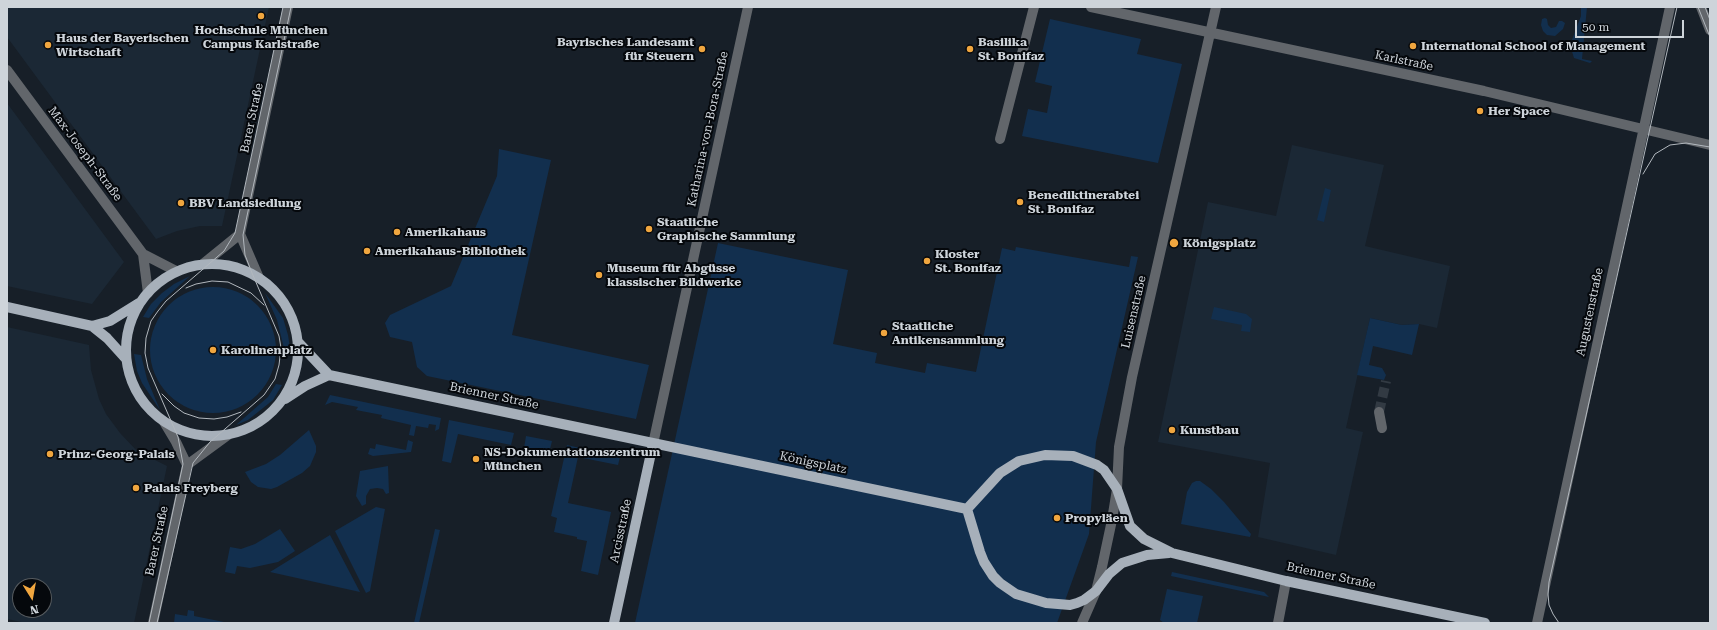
<!DOCTYPE html>
<meta charset="utf-8">
<style>
body{margin:0}
#map{position:relative;width:1717px;height:630px;overflow:hidden;background:#171f28;font-family:"Roboto Serif",serif}
canvas{display:block}
.frame{position:absolute;inset:0;border:8px solid #ced4da;pointer-events:none}
.north{position:absolute;left:12px;top:578px;width:40px;height:40px;box-sizing:border-box;background:#05080c;border:1px solid #555a5e;border-radius:50%;rotate:169deg;font-size:11px;font-weight:700;line-height:16px;text-align:center;color:#ced4da}
.north::after{content:'';display:block;margin:auto;width:14px;height:18px;background:#f0a63f;clip-path:polygon(50% 0,100% 100%,50% 72%,0 100%)}
.scale{position:absolute;left:1575px;top:20px;width:109px;height:18px;box-sizing:border-box;border:2px solid #ced4da;border-top:0;padding-left:5px;font-size:12px;line-height:14px;white-space:nowrap;color:#ced4da;-webkit-text-stroke:3px #05080c;paint-order:stroke}
</style>
<div id="map">
<canvas width="1717" height="630"></canvas>
<div class="frame"></div>
<div class="north">N</div>
<div class="scale">50 m</div>
</div>
<script>
const g = document.querySelector('canvas').getContext('2d');
g.lineJoin = 'round';
function fill(path, color) { g.fillStyle = color; g.fill(path, 'evenodd'); }
const shape = rows => new Path2D(rows.map(r => 'M' + r).join(''));
function strokePath(path, color, width, dash) { g.strokeStyle = color; g.lineWidth = width; g.lineCap = dash ? 'butt' : 'round'; g.setLineDash(dash || []); g.stroke(path); }
function write(font, color, halo, rows, align = 'center') {
  g.font = font + ' "Roboto Serif",serif'; g.lineWidth = 4; g.setLineDash([]); g.textBaseline = 'middle'; g.strokeStyle = halo; g.fillStyle = color; for (const [text, x, y, turn = 0] of rows) {
    g.save(); g.translate(x, y); g.rotate((+turn || 0) * Math.PI / 180); g.textAlign = isNaN(turn) ? turn : align; if (halo) g.strokeText(text, 0, 0); g.fillText(text, 0, 0); g.restore();
  }
}
fill(shape([
 [7,7,269,7,222,226,200,226,177,231,156,239,7,37],
 [7,103,124,262,92,304,7,286],
 [1292,145,1384,165,1365,246,1450,266,1437,328,1419,324,1402,325,1370,318,1346,428,1363,432,1336,555,1258,537,1270,463,1158,442,1208,202,1276,216],
 [7,327,89,345,91,370,99,399,106,414,120,433,137,451,167,466,134,623,26,623,7,619],
 [20,586,44,586,44,610,20,610]
]), '#1b2835');
fill(shape([
 [1581,7,1587,7,1582,59,1592,61,1590,63,1574,58,1570,45,1581,16],
 [1545,18,1547,19,1548,25,1551,28,1556,27,1559,21,1562,21,1565,23,1563,29,1555,36,1547,35,1543,31,1541,25,1542,19],
 [1050,19,1141,39,1137,54,1182,64,1158,163,1022,136,1028,109,1047,113,1052,86,1035,82],
 [499,149,551,160,512,335,649,365,636,419,427,376,417,367,412,342,390,337,385,323,390,315,451,286,497,176],
 [1325,188,1331,190,1324,222,1317,220],
 [718,243,848,270,833,344,877,353,875,363,925,373,927,363,976,372,1002,248,1015,251,1016,247,1129,267,1131,256,1138,257,1096,442,1089,534,1057,623,635,623],
 [190,276,161,302,149,318,143,317,151,304,162,293,174,284],
 '150 350a63 63 0 1 1 126 0a63 63 0 1 1-126 0Z',
 [265,293,283,318,288,335,290,348,284,348,277,320],
 [1214,307,1246,314,1252,319,1250,332,1241,331,1242,325,1211,319],
 [1370,318,1402,325,1419,324,1412,355,1373,346,1369,365,1382,368,1386,375,1384,380,1357,375],
 [134,354,141,355,147,379,160,410,142,383,137,371],
 [276,384,282,385,273,400,248,420,236,425,268,397],
 [330,395,441,418,439,429,435,431,436,425,429,424,428,428,416,426,414,436,409,435,411,425,381,418,382,415,356,410,358,407,332,402,325,405],
 [449,420,514,433,511,445,458,434,451,463,442,461],
 [309,430,316,446,316,452,310,466,302,473,277,487,271,489,258,487,251,482,245,472,266,464,280,455],
 [526,436,552,441,549,453,524,448],
 [408,440,413,442,411,452,373,456,368,454,370,448,375,449,376,444,406,450],
 [567,445,620,457,618,465,578,457,568,503,611,512,598,575,581,571,587,541,577,539,577,537,554,532,557,518,551,516],
 [388,466,389,493,386,494,383,489,377,488,370,489,366,496,366,504,362,506,356,496,360,471],
 [1196,481,1200,481,1211,489,1224,502,1251,534,1250,537,1181,524,1187,492,1192,483],
 [376,507,385,509,370,591,366,593,335,531],
 [280,529,295,551,278,562,250,568,237,566,235,574,225,572,230,547,241,549,255,544],
 [435,529,440,530,419,623,414,623],
 [330,535,360,592,270,572],
 [1172,572,1264,592,1269,597,1171,576],
 [1167,589,1203,596,1197,623,1164,623,1160,620],
 [188,610,194,611,194,616,229,623,174,623,175,614,187,616]
]), '#122f4e');
strokePath(shape([
 [1379,412,1386,381]
]), '#323a43', 10, [10, 5]);
strokePath(shape([
 [1091,7,1484,91,1710,145],
 [1701,7,1710,30],
 [7,70,143,254,176,271],
 [1000,139,1034,7],
 [143,254,148,293],
 [203,264,240,234],
 [259,278,240,234,288,7],
 [1379,412,1382,428],
 [653,444,748,7],
 [187,465,228,435],
 [153,623,187,465,176,442,164,422],
 [1082,623,1096,591,1102,567,1112,520,1117,489,1119,447,1132,377,1216,7],
 [1278,623,1286,581],
 [1537,623,1670,7]
]), '#62666b', 10);
strokePath(shape([
 '126 350a86 86 0 1 1 172 0a86 86 0 1 1-172 0Z',
 [7,307,92,326,110,321,139,303],
 [92,326,107,338,126,359],
 [298,342,329,375,967,509],
 [285,399,305,386,329,375],
 [967,509,1000,473,1019,461,1045,455,1073,456,1097,465,1104,470,1117,489,1130,526,1144,539,1172,553,1286,581,1485,623],
 [967,509,980,552,984,562,993,576,1000,583,1016,594,1046,603,1070,605,1077,603,1084,600,1096,591,1109,574,1122,563,1147,555,1169,553],
 [614,623,653,444]
]), '#a7b0ba', 10);
strokePath(shape([
 [1698,7,1710,37],
 [1705,7,1710,20],
 [1643,174,1655,154,1670,145,1686,143,1710,147],
 [186,288,196,284,212,281,228,282,251,293,264,305],
 [162,394,174,406,184,413,199,418,214,419,227,417,241,412],
 [149,623,183,464,178,437,148,368,145,353,146,338,151,321,158,311,166,301,224,251,235,233,283,7],
 [157,623,193,463,210,442,264,395,275,379,279,365,281,348,279,336,252,273,245,255,243,235,291,7],
 [1559,623,1553,614,1549,605,1548,594,1549,582,1677,7]
]), '#b2b8be', 1);
for (const [x, y, r, color] of [
 [261,16,4,"#f0a63f"],
 [48,45,4,"#f0a63f"],
 [1413,46,4,"#f0a63f"],
 [702,49,4,"#f0a63f"],
 [970,49,4,"#f0a63f"],
 [1480,111,4,"#f0a63f"],
 [1020,202,4,"#f0a63f"],
 [181,203,4,"#f0a63f"],
 [649,229,4,"#f0a63f"],
 [397,232,4,"#f0a63f"],
 [1174,243,5,"#f0a63f"],
 [367,251,4,"#f0a63f"],
 [927,261,4,"#f0a63f"],
 [599,275,4,"#f0a63f"],
 [884,333,4,"#f0a63f"],
 [213,350,4,"#f0a63f"],
 [1172,430,4,"#f0a63f"],
 [50,454,4,"#f0a63f"],
 [476,459,4,"#f0a63f"],
 [136,488,4,"#f0a63f"],
 [1057,518,4,"#f0a63f"]
]) { const dot = new Path2D(); dot.arc(x, y, r, 0, 2 * Math.PI); g.fillStyle = color; g.fill(dot); strokePath(dot, '#05080c', 1.5); }
write('bold 12px', '#ced4da', '#05080c', [
 ["Hochschule München",261,30,"center"],
 ["Campus Karlstraße",261,44,"center"],
 ["Haus der Bayerischen",56,38],
 ["Wirtschaft",56,52],
 ["Bayrisches Landesamt",694,42,"right"],
 ["für Steuern",694,56,"right"],
 ["Basilika",978,42],
 ["St. Bonifaz",978,56],
 ["International School of Management",1421,46],
 ["Her Space",1488,111],
 ["Benediktinerabtei",1028,195],
 ["St. Bonifaz",1028,209],
 ["BBV Landsiedlung",189,203],
 ["Staatliche",657,222],
 ["Graphische Sammlung",657,236],
 ["Amerikahaus",405,232],
 ["Königsplatz",1183,243],
 ["Amerikahaus-Bibliothek",375,251],
 ["Kloster",935,254],
 ["St. Bonifaz",935,268],
 ["Museum für Abgüsse",607,268],
 ["klassischer Bildwerke",607,282],
 ["Staatliche",892,326],
 ["Antikensammlung",892,340],
 ["Karolinenplatz",221,350],
 ["Kunstbau",1180,430],
 ["NS-Dokumentationszentrum",484,452],
 ["München",484,466],
 ["Prinz-Georg-Palais",58,454],
 ["Palais Freyberg",144,488],
 ["Propyläen",1065,518]
], 'left');
write('12px', '#ced4da', '#05080c', [
 ["Karlstraße",1404,61,12],
 ["Barer Straße",252,118,-78],
 ["Katharina-von-Bora-Straße",708,129,-78],
 ["Max-Joseph-Straße",85,154,53],
 ["Luisenstraße",1134,312,-77],
 ["Augustenstraße",1590,312,-78],
 ["Brienner Straße",494,396,12],
 ["Königsplatz",813,463,12],
 ["Arcisstraße",621,531,-78],
 ["Barer Straße",157,541,-78],
 ["Brienner Straße",1331,576,12]
]);
</script>
